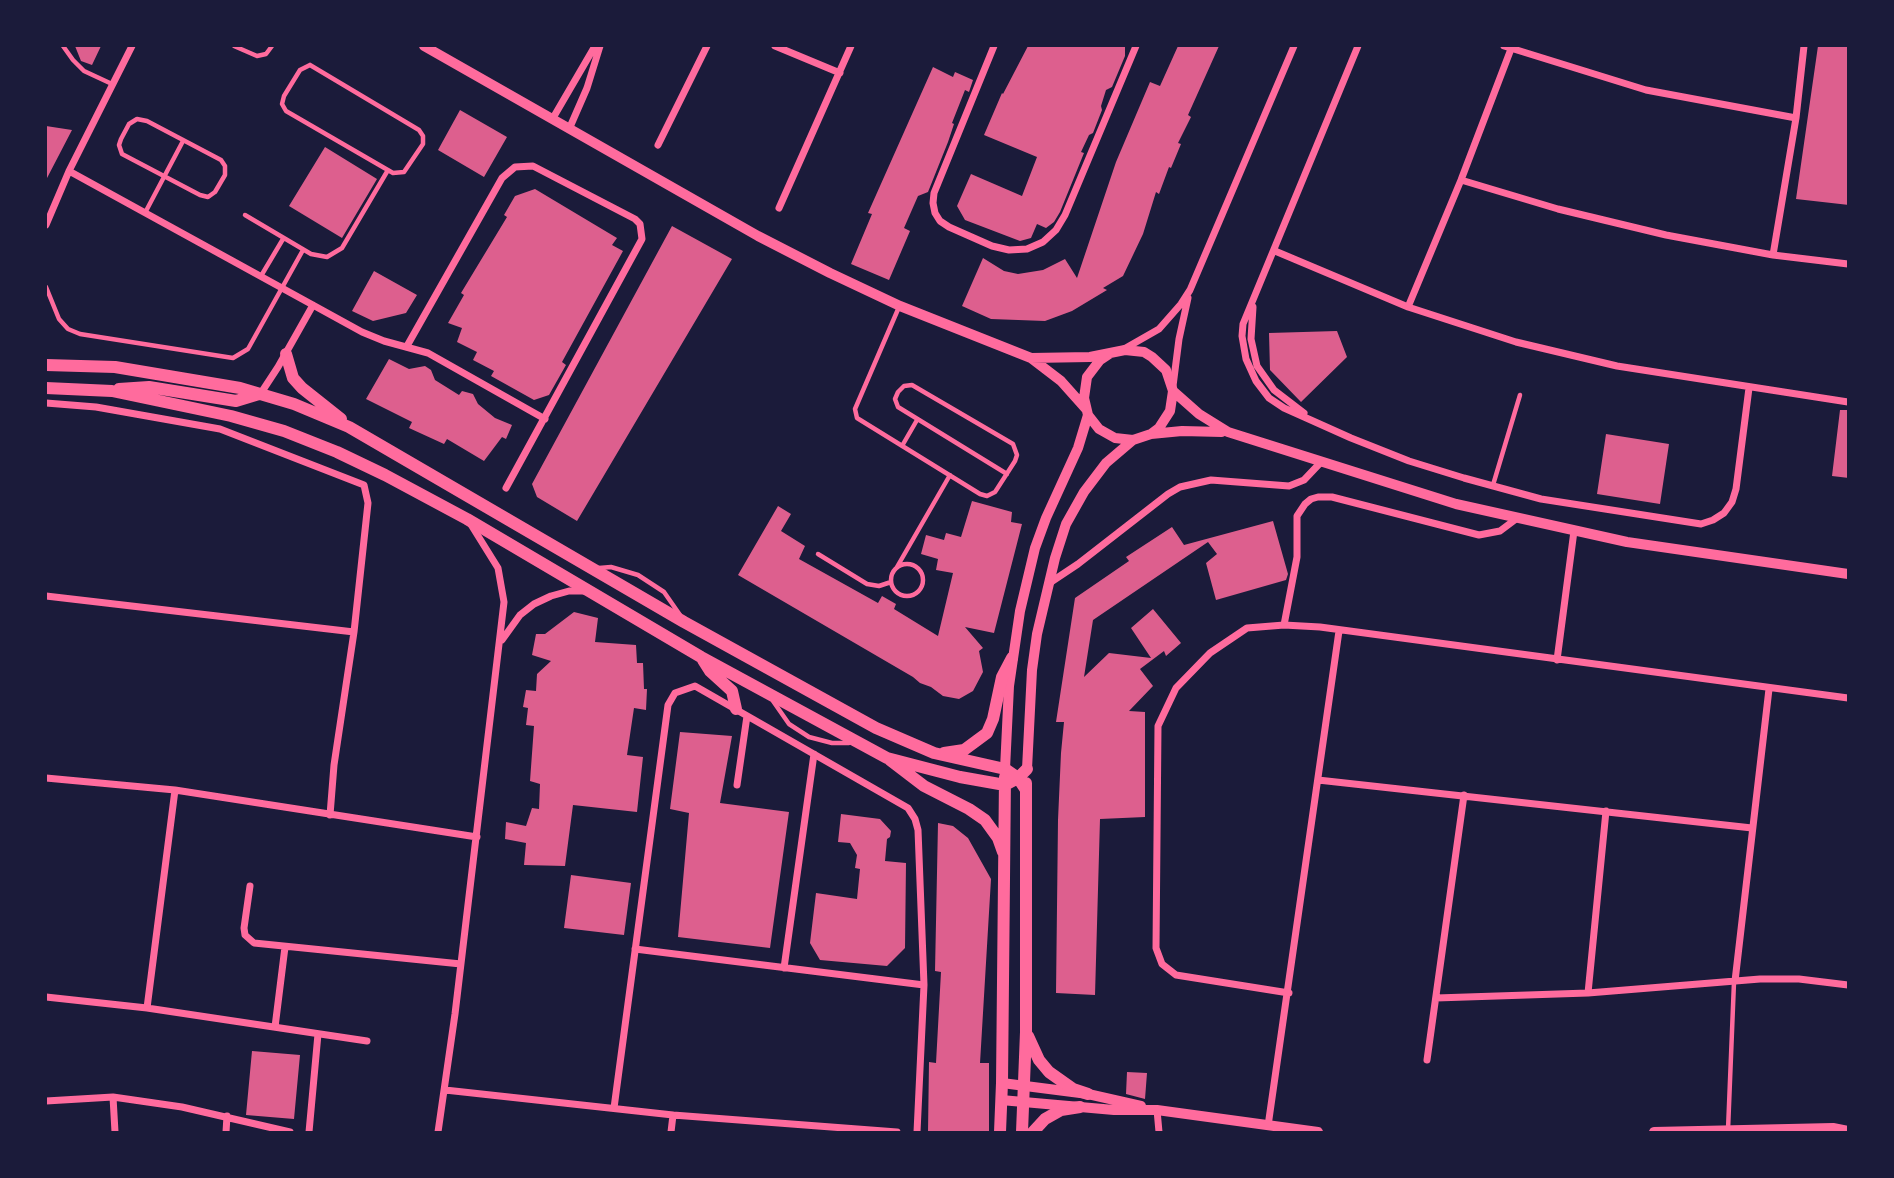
<!DOCTYPE html>
<style>
body{margin:0}
#map{position:relative;width:1894px;height:1178px;overflow:hidden;background:#1b1b3a;font-family:"Sofia Sans Condensed",sans-serif}
canvas{display:block}
.frame{position:absolute;inset:0;border:47px solid #1b1b3a;pointer-events:none}
</style>
<div id="map">
<canvas width="1894" height="1178"></canvas>
<div class="frame"></div>
</div>
<script>
const g = document.querySelector('canvas').getContext('2d');
g.lineJoin = 'round';
function fill(path, color) { g.fillStyle = color; g.fill(path, 'evenodd'); }
const shape = rows => new Path2D(rows.map(r => 'M' + r).join(''));
function strokePath(path, color, width, dash) { g.strokeStyle = color; g.lineWidth = width; g.lineCap = dash ? 'butt' : 'round'; g.setLineDash(dash || []); g.stroke(path); }
fill(shape([
 [75,46,101,46,92,65,81,61],
 [1028,46,1125,46,1125,56,1112,87,1106,90,1101,106,1102,110,1093,133,1089,135,1081,152,1084,153,1060,212,1054,222,1046,228,1037,224,1031,238,1020,241,965,220,957,206,971,174,1022,196,1037,157,984,135,1002,93,1003,94],
 [1178,46,1219,46,1188,115,1191,117,1178,143,1181,144,1171,168,1169,167,1159,194,1156,192,1143,234,1123,276,1103,288,1107,290,1072,311,1045,321,991,319,962,306,983,258,1004,271,1018,274,1043,270,1065,259,1077,278,1116,162,1150,82,1160,86],
 [1818,46,1849,46,1849,205,1796,199],
 [933,67,953,77,955,72,973,80,969,92,965,90,952,123,954,124,948,142,928,192,918,196,904,228,910,231,889,280,851,264,872,214,868,213],
 [460,110,507,137,484,177,438,150],
 [46,126,72,130,46,180],
 [325,147,377,179,342,238,289,206],
 [535,189,617,238,612,245,623,251,562,362,566,365,549,395,534,400,491,376,494,371,473,360,477,352,457,342,462,328,448,323,464,295,461,293,507,217,504,215,515,196],
 [672,226,732,259,577,521,537,497,532,484],
 [374,271,417,295,406,313,373,321,352,311],
 [1337,331,1347,357,1301,402,1270,370,1269,333],
 [389,359,409,369,425,366,431,370,435,380,459,395,462,391,473,394,478,404,495,418,512,425,506,439,502,437,484,461,447,439,444,444,409,428,412,422,366,399],
 [1840,410,1849,410,1849,478,1832,476],
 [1606,434,1669,444,1660,504,1597,494],
 [972,501,1012,512,1011,522,1022,524,994,633,965,627,983,648,979,651,983,672,973,691,959,699,943,696,931,687,920,683,913,677,738,575,778,506,791,514,781,531,805,546,799,559,878,603,882,596,896,604,894,609,938,636,953,573,936,570,938,559,921,554,926,535,944,540,946,533,961,537],
 [1273,521,1288,574,1286,580,1216,600,1206,563,1217,554,1208,542,1093,620,1084,677,1109,653,1151,658,1131,628,1153,609,1181,643,1166,656,1164,651,1140,669,1153,686,1129,711,1145,712,1145,817,1100,819,1095,995,1056,993,1058,820,1061,753,1064,722,1056,722,1075,598,1129,561,1126,557,1172,527,1184,545],
 [574,612,598,618,595,642,636,645,637,663,643,663,644,689,647,689,646,710,634,708,627,755,643,757,637,812,573,805,565,866,524,865,526,843,505,839,506,822,526,826,532,808,539,809,540,784,530,781,534,726,526,725,528,708,523,707,526,690,536,691,537,674,551,661,532,655,536,634,545,634],
 [680,732,732,736,720,803,789,812,770,948,678,937,689,813,670,809],
 [841,814,880,819,891,831,890,837,887,839,885,861,906,863,905,948,887,966,820,960,810,943,816,893,857,899,860,869,855,868,857,855,850,843,838,842],
 [938,823,953,826,968,838,991,879,980,1063,989,1063,989,1132,928,1132,929,1062,936,1063,941,972,935,971],
 [571,875,631,883,624,935,564,928],
 [252,1051,300,1055,294,1119,246,1115],
 [1127,1072,1147,1073,1145,1099,1126,1094]
]), '#dd5f8e');
strokePath(shape([
 [63,46,73,60,84,71,112,84],
 [234,46,257,56,266,54,272,46],
 [310,65,419,130,423,136,423,144,404,172,393,173,286,111,282,104,284,96,300,70,310,65],
 [137,119,147,121,221,160,225,166,225,175,215,192,208,197,200,195,122,154,119,145,121,139,129,124,137,119],
 [146,211,183,141],
 [245,215,311,254,327,257,342,248,388,170],
 [261,276,283,239],
 [46,287,59,319,68,329,80,334,233,358,248,349,303,250],
 [899,307,855,409,857,418,980,494,987,496,995,492,997,489,1015,461,1017,455,1013,444,912,385,904,386,898,392,895,399,898,407,1007,474],
 [902,446,917,420],
 [1493,485,1520,395],
 [818,554,867,584,879,586,891,582],
 '891 580a16 16 0 1 1 32 0a16 16 0 1 1-32 0Z',
 [897,567,950,475],
 [599,568,611,567,638,575,664,592,680,615],
 [773,701,789,724,809,737,832,743,849,743],
 [1728,1130,1734,982]
]), '#ff6b9d', 4.5);
strokePath(shape([
 [775,46,840,73],
 [994,46,934,193,933,203,935,213,940,221,949,227,992,246,1009,250,1027,249,1043,242,1056,230,1065,215,1136,46],
 [1358,46,1243,324,1242,336,1246,359,1256,381,1269,398,1284,408,1351,438,1409,461,1464,478,1541,499,1701,524,1713,520,1724,513,1732,502,1736,489,1749,388],
 [1504,46,1646,90,1796,118],
 [553,118,595,46],
 [570,127,587,88,600,46],
 [658,145,707,46],
 [69,171,362,332,384,341,428,353,545,419],
 [1461,180,1558,209,1666,235,1773,255,1848,264],
 [779,208,851,46],
 [46,225,69,171,132,46],
 [1275,251,1408,307,1516,342,1617,366,1848,402],
 [1773,255,1796,118,1804,46],
 [1253,307,1251,339,1257,366,1274,390,1304,413],
 [1408,307,1461,180,1511,49],
 [407,346,502,178,515,167,533,166,635,219,640,224,642,239,506,488],
 [1124,349,1159,329,1181,304,1190,290,1294,46],
 [1173,386,1179,339,1188,298],
 [261,393,278,367,313,305],
 [46,403,96,407,220,429,364,485,368,503,354,632,334,765,330,815],
 [1048,584,1078,564,1168,494,1180,487,1211,480,1289,486,1304,480,1322,461],
 [46,596,354,632],
 [1284,625,1297,557,1297,516,1305,504,1311,499,1318,497,1332,497,1479,535,1500,531,1516,519],
 [502,640,520,615,534,604,551,596,569,591,586,591],
 [1557,660,1574,531],
 [46,778,175,790,477,837],
 [1318,780,1752,828],
 [737,785,747,716],
 [250,886,244,928,245,935,254,943,461,964],
 [635,949,924,985],
 [784,968,814,754],
 [1735,981,1769,689],
 [1289,993,1176,975,1162,964,1156,948,1158,726,1176,688,1210,653,1247,628,1284,625,1320,627,1848,698],
 [1588,993,1606,811],
 [46,997,147,1008,367,1041],
 [1436,998,1588,993,1760,979,1799,979,1848,985],
 [147,1008,175,790],
 [275,1027,285,947],
 [1427,1060,1464,795],
 [445,1090,673,1115,897,1132],
 [113,1097,115,1132],
 [46,1101,113,1097,182,1107,290,1132],
 [614,1108,668,705,675,693,695,686,908,808,915,819,918,830,924,985,917,1132],
 [1157,1110,1159,1132],
 [1268,1126,1339,631],
 [226,1132,227,1116],
 [309,1132,318,1034],
 [438,1132,455,1014,504,602,498,568,470,523],
 [671,1132,673,1115]
]), '#ff6b9d', 7);
strokePath(shape([
 [424,46,758,236,830,273,900,306,1031,358,1061,381,1086,409],
 [1031,358,1090,357,1125,350,1144,352,1152,357,1166,370,1173,391,1170,411,1159,428,1151,434,1133,440,1115,438,1099,429,1088,415,1084,398,1087,377,1100,360,1109,354],
 [1173,391,1199,414,1228,432,1456,504,1627,542,1848,574],
 [1151,434,1182,431,1222,432],
 [1005,769,1009,686,1020,611,1035,548,1046,518,1078,448,1088,415],
 [1027,769,1032,670,1037,634,1055,558,1066,524,1084,492,1106,463,1133,440],
 [1002,1083,1088,1094,1141,1106],
 [1001,1100,1114,1110,1157,1110,1318,1132],
 [1654,1132,1833,1128,1848,1131]
]), '#ff6b9d', 10);
strokePath(shape([
 [286,354,293,378,302,388,341,419],
 [46,365,115,367,240,388,294,404,349,427,684,622,876,728,934,753,1005,769,1018,778,1026,790],
 [46,388,112,391,231,416,284,431,337,452,385,475,467,519,701,657,887,758,960,777,1005,785,1018,778,1027,769],
 [119,389,149,387,236,401,259,394],
 [703,660,710,671,732,691,736,709],
 [944,753,964,750,987,733,993,719,1002,677,1012,658],
 [890,760,924,786,969,809,985,820,998,838,1003,852],
 [1028,1036,1039,1060,1049,1072,1073,1089,1088,1094],
 [1000,1132,1002,1083,1005,777],
 [1022,1132,1026,1032,1026,783],
 [1033,1132,1045,1119,1061,1110,1080,1107]
]), '#ff6b9d', 12);
</script>
